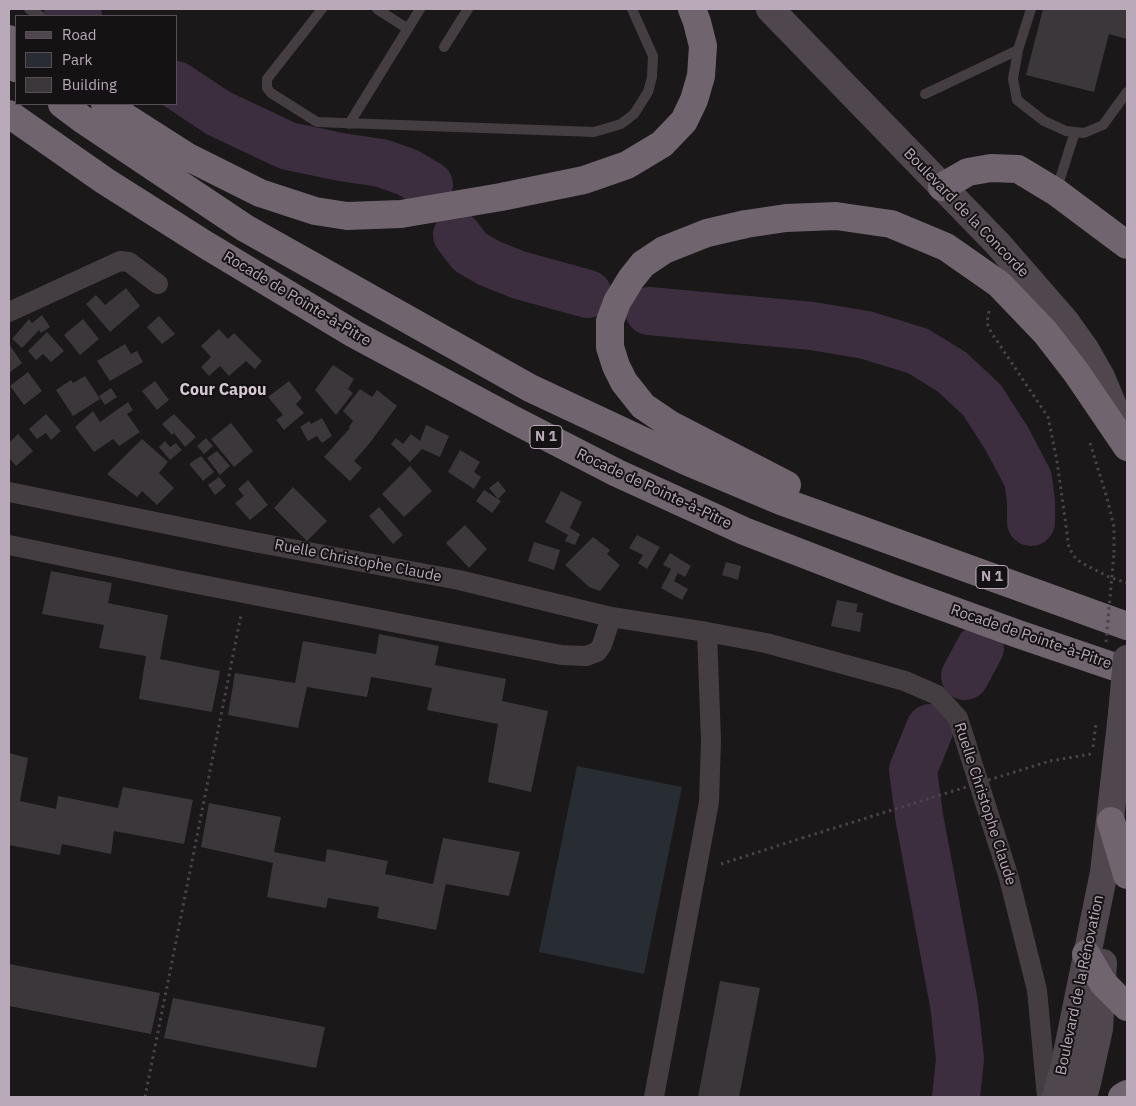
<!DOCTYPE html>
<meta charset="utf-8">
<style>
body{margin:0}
#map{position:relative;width:1136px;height:1106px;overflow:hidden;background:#1a1819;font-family:"IBM Plex Sans",sans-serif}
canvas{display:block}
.frame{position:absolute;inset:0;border:10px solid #baa9b9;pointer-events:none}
.legend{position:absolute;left:15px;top:15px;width:162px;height:90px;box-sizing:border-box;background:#151214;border:1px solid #574e56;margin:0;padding:6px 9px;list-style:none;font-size:15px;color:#baa9b9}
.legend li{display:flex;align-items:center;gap:10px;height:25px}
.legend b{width:25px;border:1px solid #574e56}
</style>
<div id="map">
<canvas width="1136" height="1106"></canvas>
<div class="frame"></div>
<ul class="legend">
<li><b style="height:6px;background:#4f464e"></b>Road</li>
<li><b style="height:14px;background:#272d32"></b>Park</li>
<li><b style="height:14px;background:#3c373b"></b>Building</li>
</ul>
</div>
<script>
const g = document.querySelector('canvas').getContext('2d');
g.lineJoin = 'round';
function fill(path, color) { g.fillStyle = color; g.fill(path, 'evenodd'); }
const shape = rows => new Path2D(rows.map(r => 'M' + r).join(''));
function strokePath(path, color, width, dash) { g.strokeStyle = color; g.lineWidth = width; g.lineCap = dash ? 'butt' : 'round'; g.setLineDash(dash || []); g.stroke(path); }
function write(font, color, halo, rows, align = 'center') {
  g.font = font + ' "IBM Plex Sans",sans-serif'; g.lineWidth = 4; g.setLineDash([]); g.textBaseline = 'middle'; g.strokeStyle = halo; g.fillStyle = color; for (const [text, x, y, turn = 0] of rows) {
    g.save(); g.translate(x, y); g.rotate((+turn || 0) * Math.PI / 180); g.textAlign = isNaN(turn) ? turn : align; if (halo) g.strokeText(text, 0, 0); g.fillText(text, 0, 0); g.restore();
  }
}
fill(shape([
 [577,766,682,787,644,974,539,952]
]), '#272d32');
strokePath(shape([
 [68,9,78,16],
 [176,85,218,113,288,146,341,157,381,163,407,172,429,185],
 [457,235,470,252,489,263,519,275,588,294],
 [649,311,812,326,866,335,918,351,952,372,982,400,1007,439,1028,479,1031,501,1031,522],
 [965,676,980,648],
 [930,728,913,770,919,816,954,1004,960,1059,956,1097]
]), '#3c2d3f', 48);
fill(shape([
 [1043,9,1127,9,1127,39,1109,34,1094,92,1026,75],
 [126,288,140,306,110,332,86,304,96,295,105,305],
 [42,315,50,327,41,333,39,330,22,348,12,339,29,319,32,323],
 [159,316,175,334,162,344,147,327],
 [83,319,99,339,80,355,64,335],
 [219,329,228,339,234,333,262,361,255,369,246,361,229,376,220,366,209,376,201,367,211,357,201,346],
 [47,332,64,351,51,362,43,354,36,360,28,351],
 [9,344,22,363,9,373],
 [125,344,131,354,137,351,143,362,110,381,97,361],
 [333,365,354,379,348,389,353,393,336,415,315,390],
 [28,372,42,391,24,405,10,386],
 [85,376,100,399,73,416,56,390,71,380,73,383],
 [155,381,169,400,157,410,142,391],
 [289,381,302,398,296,404,304,413,284,430,276,420,283,415,268,397],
 [111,388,117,397,105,405,99,396],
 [360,389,372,397,377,390,397,406,369,444,354,461,362,468,350,481,324,457,350,428,349,427,353,421,343,411],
 [128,402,133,410,127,414,140,432,119,446,113,439,94,452,75,427,93,411,100,422],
 [46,414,61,431,51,440,46,433,37,439,29,429],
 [174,414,196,437,185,447,174,433,172,435,162,424],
 [322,418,332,436,322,443,317,436,308,441,300,427,309,421,311,424],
 [231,423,253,451,234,467,211,439],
 [426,425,449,436,440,457,422,449,410,462,391,444,396,438,403,444,411,434,420,441],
 [18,434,33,451,16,466,9,458,9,443],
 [206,438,213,446,204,454,197,446],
 [142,439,168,462,159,473,174,488,157,505,142,491,137,497,107,474],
 [165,441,170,447,176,443,182,450,170,460,159,447],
 [460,450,480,462,474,472,481,477,474,489,448,472],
 [217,451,230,466,220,475,207,458],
 [201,456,214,472,203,481,189,464],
 [410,466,432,491,404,517,382,494],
 [219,477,226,486,215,495,208,485],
 [248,480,268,505,250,520,235,503,244,496,238,489],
 [498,481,506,491,498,499,489,488],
 [293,487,327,521,307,541,274,508],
 [484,490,501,501,492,513,476,501],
 [561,491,582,502,570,528,580,534,575,545,565,541,568,535,545,522],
 [379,507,403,535,393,544,369,516],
 [465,525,487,549,469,568,446,543],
 [637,535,660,547,647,569,638,563,643,555,629,548],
 [593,537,610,550,607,554,620,565,600,591,589,587,565,565],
 [534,542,560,550,554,570,528,561],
 [670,553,691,566,685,577,678,573,674,581,688,589,682,600,661,588,671,569,663,565],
 [726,562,741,566,738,580,722,575],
 [51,571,112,583,108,603,168,615,160,659,220,671,212,712,139,699,146,656,99,648,104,625,42,614],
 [837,600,858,604,856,612,863,613,860,632,831,626],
 [379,634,439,646,435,665,506,679,502,701,548,711,531,792,488,782,498,724,427,710,432,688,371,677,367,697,307,687,298,728,228,715,235,673,295,683,303,641,376,654],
 [9,753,28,758,20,801,56,809,58,796,118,808,123,787,193,800,184,844,114,831,111,854,62,844,60,855,9,845],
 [209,803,281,817,274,852,325,862,327,849,388,861,385,874,433,884,443,838,520,852,509,896,446,884,436,930,377,918,379,907,328,898,326,908,267,897,273,863,201,847],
 [9,964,160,993,151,1034,9,1006],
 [720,981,760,988,739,1097,698,1097],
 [173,998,325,1027,316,1068,164,1038]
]), '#3c373b');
strokePath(shape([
 [989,311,987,323,991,332,1048,417,1057,461,1069,548,1076,559,1084,564,1109,577,1127,583],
 [1090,443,1107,498,1114,527,1114,553],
 [1050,761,1091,754],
 [721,864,802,838],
 [145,1097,241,615]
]), '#4b424a', 3, [2.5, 4]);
strokePath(shape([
 [29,9,40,16],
 [322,9,267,79,267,88,271,93,317,122,594,132,621,124,634,114,648,92,652,77,653,56,632,9],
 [377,9,408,29],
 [1031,9,1018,50,1013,79,1017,100,1044,121,1066,131,1084,133,1103,125,1127,92],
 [444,47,468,9],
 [925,94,1018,50],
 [349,124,420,9],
 [1056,191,1075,132]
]), '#443d42', 10);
strokePath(shape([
 [9,312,120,261,129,262,158,284],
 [9,492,254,542,459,580,611,617,707,632,766,643,905,681,937,695,958,718,1009,878,1037,990,1047,1097],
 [9,545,177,580,561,655,586,656,597,652,602,645,611,617],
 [654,1097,709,802,711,741,707,632]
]), '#443d42', 20);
strokePath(shape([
 [770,9,998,244,1065,321,1085,349,1101,377,1124,432],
 [1056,1097,1064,1068,1104,872,1122,714],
 [1083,1097,1087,1083,1099,1029,1103,963]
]), '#4f464e', 28);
strokePath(shape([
 [9,39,16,44],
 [9,62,16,68],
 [62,104,82,119,245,228,530,388,686,461,781,501,1127,626],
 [105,104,188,157,260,193,315,211,347,216,401,214,501,197,584,180,627,165,662,144,684,121,694,100,701,76,703,46,697,22,692,9],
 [9,114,105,181,206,245,354,334,512,419,617,473,744,531,894,589,1018,634,1127,671],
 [942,187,968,172,991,168,1018,169,1056,192,1127,245],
 [787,485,671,425,643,406,624,382,616,366,610,347,610,321,617,302,631,279,643,264,664,250,707,233,746,224,786,218,836,216,891,224,946,247,999,284,1045,332,1076,372,1127,447],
 [1111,821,1127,875],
 [1086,954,1103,983,1127,1007],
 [1122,1097,1127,1094]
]), '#70646f', 28);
strokePath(shape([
 [1106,642,1114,553],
 [1093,747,1096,723],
 [802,838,1050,761]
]), '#4b424a', 3, [2.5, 4]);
strokePath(shape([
 [1122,714,1127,659]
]), '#4f464e', 28);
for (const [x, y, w] of [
 [546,437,32],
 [992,577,32]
]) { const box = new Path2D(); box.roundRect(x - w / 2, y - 11.5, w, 23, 4); g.fillStyle = '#151214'; g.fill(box); strokePath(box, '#baa9b9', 1); }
write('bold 14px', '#baa9b9', null, [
 ["N 1",546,437],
 ["N 1",992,577]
]);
write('15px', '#baa9b9', '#151214', [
 ["Boulevard de la Concorde",966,213,46],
 ["Rocade de Pointe-à-Pitre",297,299,31],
 ["Rocade de Pointe-à-Pitre",654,489,25],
 ["Ruelle Christophe Claude",358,561,11],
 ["Rocade de Pointe-à-Pitre",1031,637,19],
 ["Ruelle Christophe Claude",985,804,72],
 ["Boulevard de la Rénovation",1080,985,-78]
]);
write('bold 16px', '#d6cad5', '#151214', [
 ["Cour Capou",223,390]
]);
</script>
